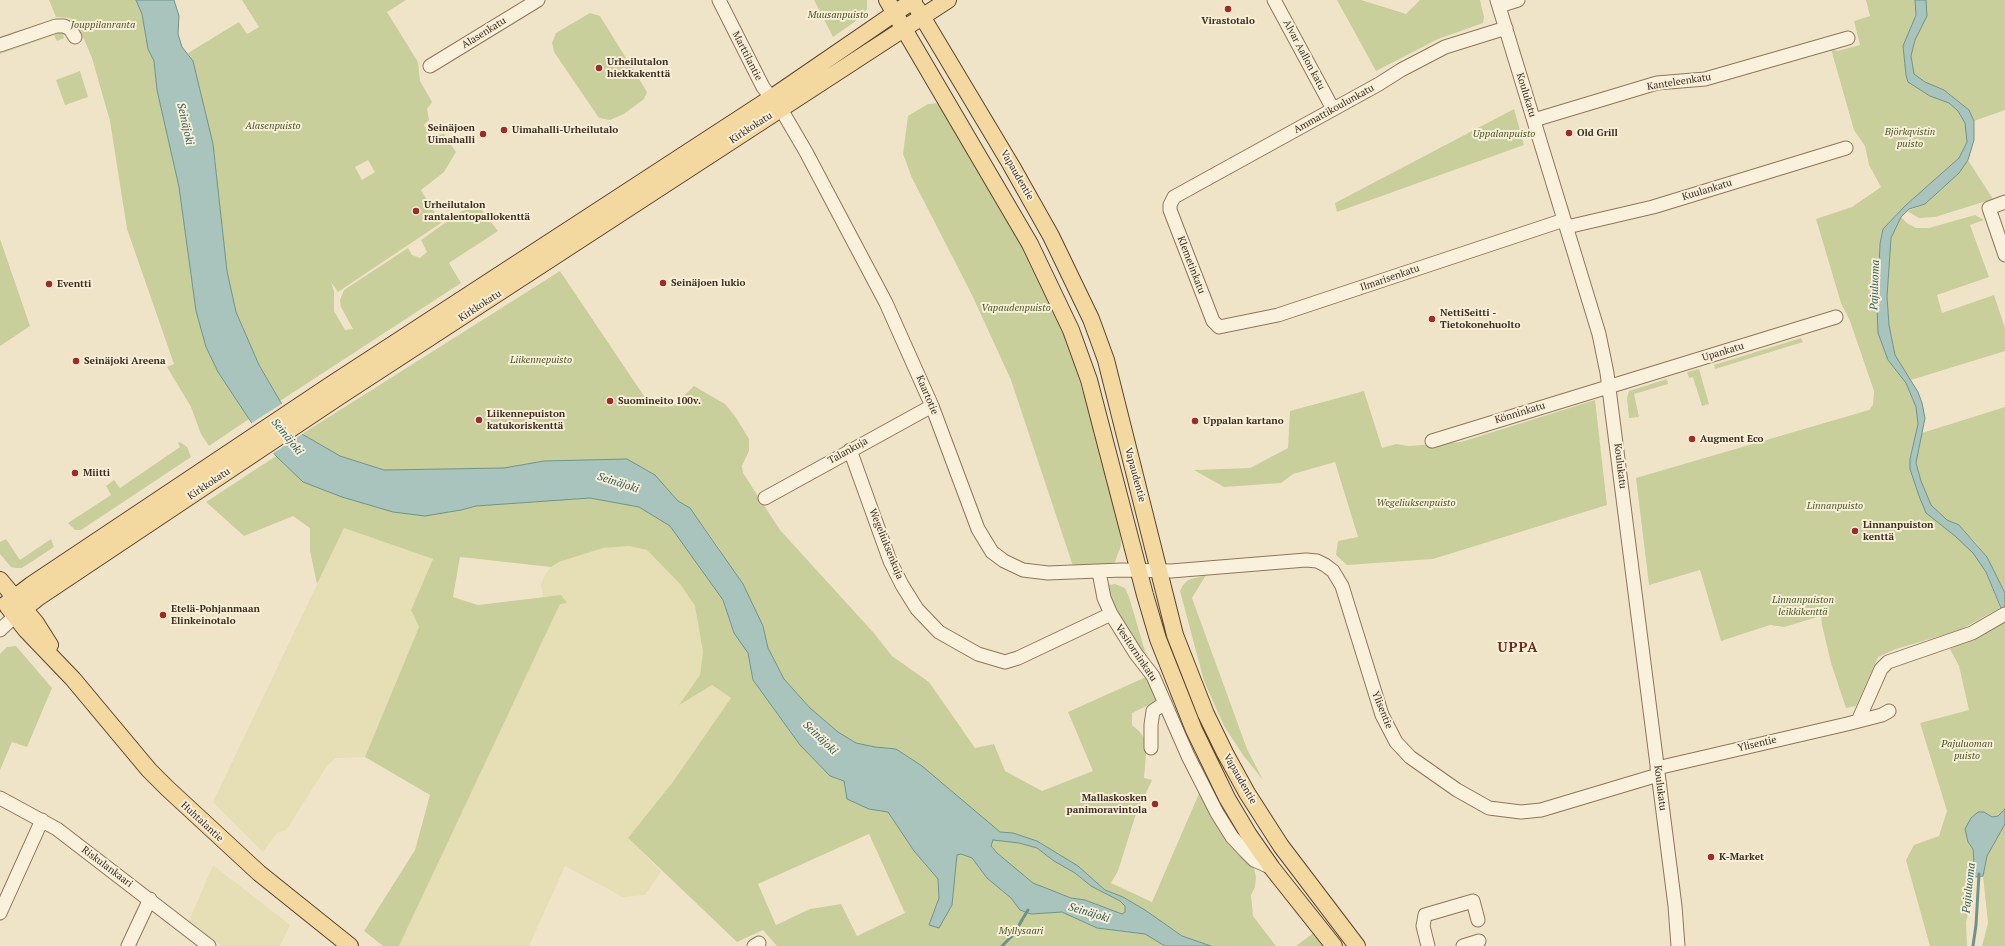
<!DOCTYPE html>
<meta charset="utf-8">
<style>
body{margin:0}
canvas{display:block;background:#f0e4c8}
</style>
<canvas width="2005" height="946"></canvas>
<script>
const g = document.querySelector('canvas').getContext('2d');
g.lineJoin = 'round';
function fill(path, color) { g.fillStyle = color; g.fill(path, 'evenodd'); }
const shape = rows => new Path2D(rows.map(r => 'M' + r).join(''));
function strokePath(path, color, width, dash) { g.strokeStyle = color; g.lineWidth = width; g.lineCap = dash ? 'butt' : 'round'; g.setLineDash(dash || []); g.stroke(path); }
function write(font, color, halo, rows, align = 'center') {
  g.font = font + ' "PT Serif",serif'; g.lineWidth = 4; g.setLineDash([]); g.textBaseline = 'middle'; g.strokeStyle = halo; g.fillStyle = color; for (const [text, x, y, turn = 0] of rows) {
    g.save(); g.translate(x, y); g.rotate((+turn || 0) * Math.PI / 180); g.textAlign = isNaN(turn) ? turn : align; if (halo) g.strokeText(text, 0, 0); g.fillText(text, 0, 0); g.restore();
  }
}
fill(shape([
 [344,528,433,559,411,610,419,627,365,757,336,758,327,766,286,830,277,833,263,852,213,802],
 [629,546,647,550,680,584,695,606,703,652,700,675,680,704,712,685,731,698,672,783,628,838,661,872,645,895,623,897,565,866,529,946,399,946,560,604,566,602,561,595,543,597,541,585,544,576,551,567,559,562,603,548],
 [213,865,290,925,280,946,221,946,189,921]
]), '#e6deb5');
fill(shape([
 [49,0,136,0,142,14,148,49,154,61,157,90,179,187,196,311,206,347,218,372,249,419,209,446,201,434,191,407,167,367,174,364,127,229,110,121,92,58,80,30,70,18,56,17],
 [242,0,406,0,387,12,418,62,420,81,432,102,427,109,429,120,424,125,430,136,444,134,456,152,444,172,421,190,441,223,338,292,331,282,334,291,334,311,345,330,353,329,341,307,340,300,344,290,408,248,412,255,420,258,427,252,421,240,462,211,471,209,481,209,498,231,449,263,461,283,280,401,259,365,236,312,227,271,213,144,193,61,188,53,239,22,247,34,259,27],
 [368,160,375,172,362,180,355,167],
 [814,0,867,0,867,9,860,18,833,37],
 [1337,0,1361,0,1406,14,1420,0,1480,0,1484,17,1483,23,1438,39,1376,71],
 [1866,0,1915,0,1916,15,1903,46,1906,75,1909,82,1930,96,1949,103,1958,111,1965,123,1967,132,1967,142,1959,158,1906,205,1883,229,1880,244,1880,272,1888,360,1906,383,1916,407,1918,424,1910,458,1910,469,1919,496,1973,553,1986,572,2000,608,1960,630,1896,649,1878,657,1856,706,1846,708,1831,663,1822,625,1821,616,1784,627,1770,625,1721,641,1700,570,1649,585,1636,478,1869,410,1873,405,1874,391,1850,321,1841,303,1816,219,1852,207,1881,187,1869,165,1865,146,1854,130,1831,49,1837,51,1860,45,1854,21,1870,16],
 [1926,0,2005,0,2005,110,1974,121,1969,110,1944,90,1925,82,1914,74,1911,56,1915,40,1927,16],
 [590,13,600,16,647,92,644,99,624,114,610,120,599,118,554,52,552,43,556,33],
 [58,31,63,34,64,38,57,41,54,35,0,54,0,50],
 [80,71,88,97,65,105,56,80],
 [939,103,1020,242,1046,291,1068,343,1095,432,1120,527,1121,546,1114,564,1073,566,1011,380,972,295,912,178,903,154,908,116,928,104],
 [1514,109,1524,145,1337,212,1335,203],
 [1968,160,1993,199,1935,217,1919,218,1907,211,1925,204,1959,173],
 [1975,215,1984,220,1970,225,1989,277,1937,295,1942,313,1994,295,2005,328,2005,351,1911,380,1895,355,1889,325,1887,297,1891,238,1901,217,1908,224,1916,228,1929,228],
 [0,239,30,326,0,346],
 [560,271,650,405,661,407,673,406,694,386,725,404,735,416,749,439,749,451,742,466,743,473,780,530,873,632,892,656,929,682,975,748,994,744,1005,771,1042,791,1093,771,1068,712,1146,677,1157,697,1153,703,1132,713,1132,725,1140,732,1147,742,1144,778,1152,780,1136,814,1118,871,1111,883,1152,902,1201,789,1254,868,1256,877,1255,887,1251,895,1253,916,1276,946,1211,946,1182,936,1145,910,1123,897,1105,890,1078,866,1037,841,1014,833,1000,833,922,766,896,749,875,747,856,743,838,732,810,708,784,679,768,648,763,626,719,548,690,508,678,501,655,475,627,459,544,461,504,468,384,470,340,456,302,434],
 [1801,338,1803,342,1715,369,1714,365],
 [1699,369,1709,404,1702,406,1693,377,1689,378,1687,372],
 [1667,379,1668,384,1634,394,1639,417,1629,418,1627,398,1629,391],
 [1364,391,1382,448,1396,444,1409,446,1461,442,1595,400,1607,505,1433,559,1347,565,1336,555,1338,541,1358,537,1335,462,1293,474,1281,483,1224,487,1194,470,1250,468,1288,448,1290,411],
 [2005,407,2005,593,1987,557,1976,543,1959,525,1947,520,1931,505,1921,481,1916,463,1922,433],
 [180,442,187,447,191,457,81,530,75,530,68,523,111,495,106,486,114,480,120,488,180,447,178,443],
 [276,456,303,482,461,510,476,506,590,498,639,507,670,526,723,600,734,633,748,653,753,680,800,745,830,776,845,781,869,809,888,812,914,851,938,879,939,898,952,905,957,855,961,854,972,858,987,878,1011,898,1020,910,1031,914,1062,912,1097,928,1145,934,1165,946,777,946,763,930,737,942,628,838,672,783,731,698,712,685,679,705,700,675,703,652,695,606,680,584,647,550,629,546,603,548,559,562,551,567,460,557,453,597,478,605,561,595,567,603,560,604,399,946,383,946,364,931,415,850,430,795,365,757,419,627,411,610,433,559,344,528,317,584,310,551,310,528,293,516,244,536,206,502],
 [869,834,905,913,857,936,841,904,810,909,776,925,758,884],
 [6,539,20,560,51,539,54,547,22,568,15,568,11,567,0,554,0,542],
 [1206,575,1192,598,1247,749,1263,780,1243,755,1224,726,1204,681,1180,591,1183,585,1188,580],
 [1115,584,1125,588,1129,597,1147,658,1115,612,1107,589,1108,585],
 [2003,621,2005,622,2005,809,1998,816,1992,817,1984,812,1968,842,1973,849,1975,877,1974,892,1966,922,1967,946,1930,946,1906,860,1914,845,1939,836,1947,811,1920,723,1969,710,1959,666,1950,649],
 [16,646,52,688,27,747,12,742,0,770,0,654,7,647],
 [2005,824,2005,946,1982,946,1988,923,1983,876,1987,856],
 [993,840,1019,843,1037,848,1054,861,1075,873,1091,886,1120,901,1125,906,1125,912,1122,914,1085,900,1071,898,1033,883,997,853,991,846],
 [1316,931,1327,946,1296,946]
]), '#c9cf9b');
const water = shape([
 [136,0,174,0,179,16,178,34,182,47,193,61,213,144,227,271,236,312,259,365,280,401,302,434,340,456,384,470,504,468,544,461,627,459,655,475,678,501,690,508,743,584,763,626,768,648,784,679,810,708,838,732,856,743,875,747,896,749,922,766,1000,832,1013,833,1037,841,1078,866,1105,890,1123,897,1145,910,1182,936,1211,946,1165,946,1145,934,1097,928,1062,912,1031,914,1020,910,1011,898,987,878,972,858,961,854,957,855,952,905,939,928,929,925,939,898,938,879,914,851,888,812,869,809,847,799,844,781,830,776,800,745,753,680,748,653,734,633,723,600,670,526,639,507,590,498,476,506,461,510,425,516,393,512,342,497,303,482,276,456,249,419,218,372,206,347,196,311,179,187,157,90,154,61,148,49,142,14,136,0],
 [993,840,1019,843,1037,848,1054,861,1075,873,1091,886,1120,901,1125,906,1125,912,1122,914,1085,900,1071,898,1033,883,997,853,991,846,993,840],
 [1915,0,1926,0,1927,16,1915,40,1911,56,1914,74,1925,82,1944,90,1969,110,1974,121,1974,140,1968,160,1959,173,1925,204,1909,209,1901,217,1891,238,1887,297,1889,325,1895,355,1918,392,1922,403,1925,418,1916,463,1921,481,1931,505,1947,520,1959,525,1987,557,2005,593,2005,618,1986,572,1973,553,1955,536,1926,513,1919,496,1910,469,1910,459,1918,424,1916,407,1906,383,1888,360,1878,333,1877,308,1880,244,1883,229,1906,205,1959,158,1967,142,1965,123,1958,111,1949,103,1930,96,1908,82,1906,75,1903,46,1916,15,1915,0],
 [2005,809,2005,824,1987,856,1983,876,1975,877,1973,849,1968,842,1965,829,1971,818,1978,812,1984,812,1992,817,1998,816,2005,809]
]);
fill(water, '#a9c4bc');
strokePath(water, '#6f938a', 1);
fill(shape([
 [283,403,304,433,272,454,250,424]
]), '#f0e4c8');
strokePath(shape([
 [1019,925,1028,910],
 [1002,946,1013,935],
 [1973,946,1976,925,1979,874]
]), '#6f938a', 3);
const minor = shape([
 [719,0,763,87,785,116,806,152,886,303,932,406,978,529,992,552,1004,561,1023,570,1048,573,1122,570,1171,571,1306,560,1317,561,1325,565,1333,571,1342,586,1382,715,1396,742,1410,757,1457,790,1489,808,1521,812,1541,810,1658,775],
 [1274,0,1333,109],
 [1497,0,1599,334,1607,373,1675,906,1678,946],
 [1499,6,1518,0],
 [1506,28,1445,47,1401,70,1379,84,1174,197,1170,205,1170,210,1213,321,1219,327,1278,315,1564,220],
 [0,45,56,26,64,26,70,29,75,37],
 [430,66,538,0],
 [1534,120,1657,83,1705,79,1848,38],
 [2005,202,1989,208,2005,255],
 [1567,227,1653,207,1846,148],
 [1432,441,1836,317],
 [850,450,890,561,902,585,917,609,939,632,978,654,1005,662,1018,658,1111,614],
 [765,498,932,406],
 [1099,572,1104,598,1111,614,1136,654,1153,676,1188,756,1217,813,1232,837,1246,852,1254,860,1272,868],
 [0,630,15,616],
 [1858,721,1881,669,1888,662,1972,633,2005,614],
 [1151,748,1151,725,1153,711,1165,703],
 [1657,768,1847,724,1882,715,1889,711],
 [0,798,57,829,209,946],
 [0,913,42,820],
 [128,946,150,899],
 [754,946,759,943],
 [1428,946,1423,926,1425,915,1473,901,1478,920],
 [1463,946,1479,941]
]);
const major = shape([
 [887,0,1030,244,1071,330,1089,380,1145,595,1158,639,1194,730,1227,798,1249,835,1272,868,1334,946],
 [917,8,1011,165,1051,236,1091,319,1106,360,1175,635,1206,714,1225,753,1247,793,1281,846,1357,946],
 [0,580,36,623,50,645],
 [6,604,31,585,332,384,771,98,914,0],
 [8,607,26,630,73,679,149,770,167,788,259,873,350,946],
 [15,616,39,597,340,396,948,0]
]);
strokePath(minor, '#8d765c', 15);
strokePath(major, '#5b4430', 18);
strokePath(minor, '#faf1dc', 13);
strokePath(major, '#f3d9a0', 16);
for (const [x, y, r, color] of [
 [1228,9,4,"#9e2a2b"],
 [599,68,4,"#9e2a2b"],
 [504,130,4,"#9e2a2b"],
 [1569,133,4,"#9e2a2b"],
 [483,134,4,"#9e2a2b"],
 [416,211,4,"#9e2a2b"],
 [663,283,4,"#9e2a2b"],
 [49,284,4,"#9e2a2b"],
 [1432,319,4,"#9e2a2b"],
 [76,361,4,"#9e2a2b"],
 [610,401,4,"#9e2a2b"],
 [479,420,4,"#9e2a2b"],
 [1195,421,4,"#9e2a2b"],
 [1692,439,4,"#9e2a2b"],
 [75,473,4,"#9e2a2b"],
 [1855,531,4,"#9e2a2b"],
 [163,615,4,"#9e2a2b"],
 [1155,804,4,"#9e2a2b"],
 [1711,857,4,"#9e2a2b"]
]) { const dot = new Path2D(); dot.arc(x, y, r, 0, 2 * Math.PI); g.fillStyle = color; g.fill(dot); strokePath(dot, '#f7eed8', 1.5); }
write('italic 10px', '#4d5a26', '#f7eed8', [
 ["Muusanpuisto",838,15],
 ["Jouppilanranta",103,25],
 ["Alasenpuisto",273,126],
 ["Björkqvistin",1910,132],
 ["puisto",1910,144],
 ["Uppalanpuisto",1504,134],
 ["Vapaudenpuisto",1016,308],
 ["Liikennepuisto",541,360],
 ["Wegeliuksenpuisto",1416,503],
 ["Linnanpuisto",1835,506],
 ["Linnanpuiston",1803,600],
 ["leikkikenttä",1803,612],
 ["Pajuluoman",1967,744],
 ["puisto",1967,756],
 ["Myllysaari",1021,931]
]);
write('bold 10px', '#3d2e20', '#f7eed8', [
 ["Virastotalo",1228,21,"center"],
 ["Urheilutalon",607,62],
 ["hiekkakenttä",607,74],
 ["Seinäjoen",475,128,"right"],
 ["Uimahalli",475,140,"right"],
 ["Uimahalli-Urheilutalo",512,130],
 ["Old Grill",1577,133],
 ["Urheilutalon",424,205],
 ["rantalentopallokenttä",424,217],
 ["Seinäjoen lukio",671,283],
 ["Eventti",57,284],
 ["NettiSeitti -",1440,313],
 ["Tietokonehuolto",1440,325],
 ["Seinäjoki Areena",84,361],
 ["Suomineito 100v.",618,401],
 ["Liikennepuiston",487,414],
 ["katukoriskenttä",487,426],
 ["Uppalan kartano",1203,421],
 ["Augment Eco",1700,439],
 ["Miitti",83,473],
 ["Linnanpuiston",1863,525],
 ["kenttä",1863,537],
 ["Etelä-Pohjanmaan",171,609],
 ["Elinkeinotalo",171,621],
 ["Mallaskosken",1147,798,"right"],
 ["panimoravintola",1147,810,"right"],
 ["K-Market",1719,857]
], 'left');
write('10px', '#3d2e20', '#f7eed8', [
 ["Alasenkatu",484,33,-32],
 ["Alvar Aallon katu",1304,55,62],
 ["Marttilantie",747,56,63],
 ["Kanteleenkatu",1679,82,-9],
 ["Koulukatu",1526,95,73],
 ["Ammattikoulunkatu",1334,109,-29],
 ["Kirkkokatu",751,128,-33],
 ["Vapaudentie",1017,175,60],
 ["Kuulankatu",1707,190,-17],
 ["Klemetinkatu",1191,265,69],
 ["Ilmarisenkatu",1390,278,-19],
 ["Kirkkokatu",480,306,-33],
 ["Upankatu",1723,352,-17],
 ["Kaartotie",927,395,67],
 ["Könninkatu",1520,413,-17],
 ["Talankuja",848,451,-29],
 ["Koulukatu",1620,466,83],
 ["Vapaudentie",1135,475,75],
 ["Kirkkokatu",209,484,-34],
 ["Wegeliuksenkuja",886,544,68],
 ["Vesitorninkatu",1136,653,56],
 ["Ylisentie",1382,710,68],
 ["Ylisentie",1757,744,-13],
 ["Vapaudentie",1240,779,60],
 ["Koulukatu",1660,788,83],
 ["Huhtalantie",202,822,43],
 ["Riskulankaari",107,867,37]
]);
write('italic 11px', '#2f5d5a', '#f7eed8', [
 ["Seinäjoki",185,124,77],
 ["Pajuluoma",1875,285,-88],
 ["Seinäjoki",287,437,51],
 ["Seinäjoki",618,483,18],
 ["Seinäjoki",820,738,44],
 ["Pajuluoma",1969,888,-84],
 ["Seinäjoki",1089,913,17]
]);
g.letterSpacing = '1px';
write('bold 14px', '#6b2e1e', '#f7eed8', [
 ["UPPA",1518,648]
]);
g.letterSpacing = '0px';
</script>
